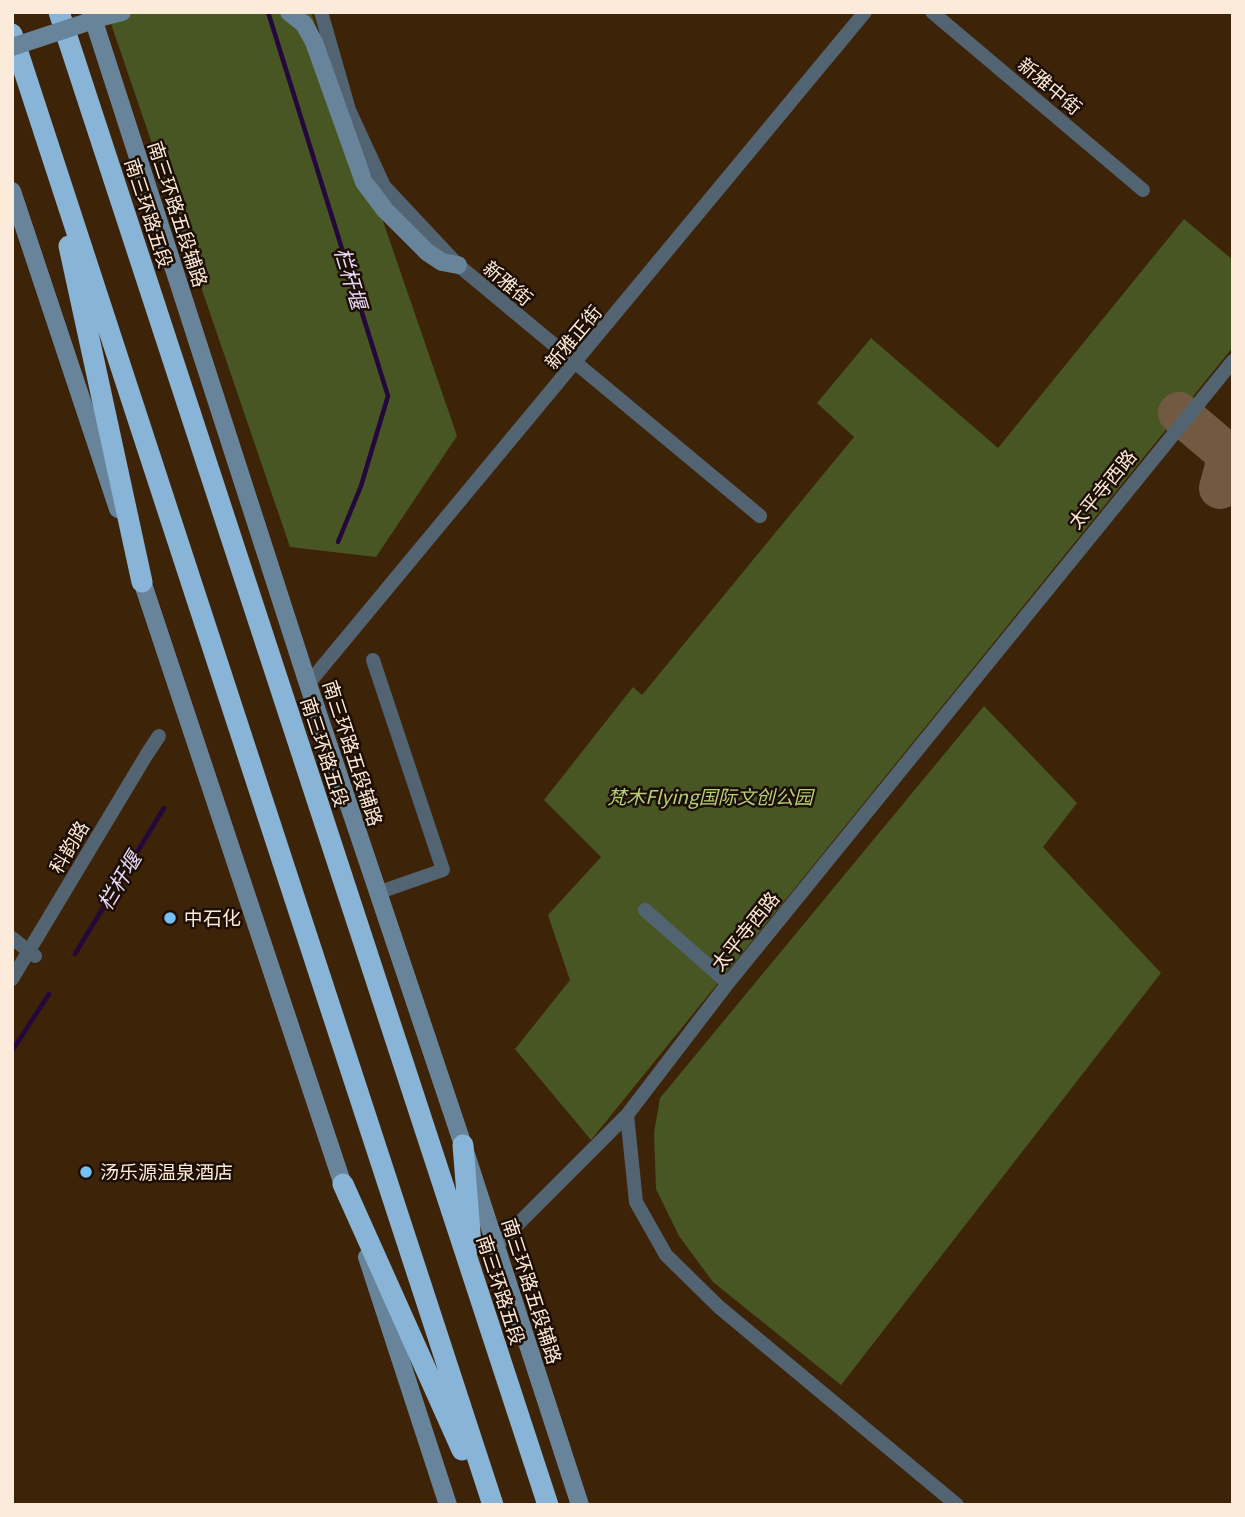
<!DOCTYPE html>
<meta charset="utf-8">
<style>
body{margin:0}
#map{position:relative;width:1245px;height:1517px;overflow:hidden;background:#3d2307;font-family:Georgia,serif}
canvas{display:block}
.frame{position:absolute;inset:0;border:14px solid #fceadb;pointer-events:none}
</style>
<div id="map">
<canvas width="1245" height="1517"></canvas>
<div class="frame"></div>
</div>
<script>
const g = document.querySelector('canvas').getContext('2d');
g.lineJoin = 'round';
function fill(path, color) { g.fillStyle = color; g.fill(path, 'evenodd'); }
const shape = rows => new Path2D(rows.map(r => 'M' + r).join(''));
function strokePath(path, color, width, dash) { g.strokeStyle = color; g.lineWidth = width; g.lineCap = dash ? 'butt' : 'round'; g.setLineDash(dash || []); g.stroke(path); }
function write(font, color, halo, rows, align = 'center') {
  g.font = font + ' Georgia,"Noto Sans SC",serif'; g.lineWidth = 5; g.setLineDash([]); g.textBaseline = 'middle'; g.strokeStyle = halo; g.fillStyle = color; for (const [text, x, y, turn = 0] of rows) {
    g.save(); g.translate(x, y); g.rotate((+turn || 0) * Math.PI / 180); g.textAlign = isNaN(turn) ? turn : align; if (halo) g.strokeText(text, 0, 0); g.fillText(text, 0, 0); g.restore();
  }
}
fill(shape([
 [107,12,311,12,457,436,376,557,290,547],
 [1184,219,1233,260,1233,347,591,1140,515,1049,570,980,548,915,601,857,544,800,633,687,642,695,854,437,817,403,871,338,998,448],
 [984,706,1077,803,1043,847,1161,973,841,1385,713,1282,679,1236,656,1189,654,1133,660,1098]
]), '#485624');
strokePath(shape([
 [268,12,388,396,361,486,338,542],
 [75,954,164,808],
 [12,1051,49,994]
]), '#24073d', 4.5);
strokePath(shape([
 [1179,413,1225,452,1226,466,1220,488]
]), '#725a42', 42);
strokePath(shape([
 [321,12,349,110,384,186,458,265,760,516],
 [932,12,1143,190],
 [373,660,443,870,377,893],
 [308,684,865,12],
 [645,910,728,983],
 [12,938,35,956],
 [12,979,147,754,159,736],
 [496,1246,627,1115],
 [957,1505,719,1307,666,1255,636,1202,627,1115,728,983,1233,361]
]), '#526472', 14);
strokePath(shape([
 [91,12,308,684,463,1145,580,1505],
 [289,12,304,24,314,42,364,182,385,210,427,252,442,262,458,265],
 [106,16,122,12],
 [12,191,118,509],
 [138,569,347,1197],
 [367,1257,448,1505]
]), '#68849b', 18);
strokePath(shape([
 [59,12,548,1505],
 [12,34,493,1505],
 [69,246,142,582],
 [463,1145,471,1245],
 [343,1184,462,1450]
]), '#88b4d7', 21);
strokePath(shape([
 [12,47,106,16]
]), '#68849b', 18);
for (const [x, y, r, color] of [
 [170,918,7,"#77bff7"],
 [86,1172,7,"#77bff7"]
]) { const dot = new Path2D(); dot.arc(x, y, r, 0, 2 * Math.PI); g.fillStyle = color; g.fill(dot); strokePath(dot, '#1d0e02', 2.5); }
write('19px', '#fceadb', '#1d0e02', [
 ["新雅中街",1050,86,40],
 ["南三环路五段",149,213,72],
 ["南三环路五段辅路",178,214,72],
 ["新雅街",508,283,40],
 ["新雅正街",573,337,-50],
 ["太平寺西路",1102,489,-51],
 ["南三环路五段",325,752,72],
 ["南三环路五段辅路",353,753,72],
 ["科韵路",69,847,-59],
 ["太平寺西路",745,931,-51],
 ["南三环路五段",501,1290,72],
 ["南三环路五段辅路",532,1291,72]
]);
write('italic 19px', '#b5d273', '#1d0e02', [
 ["梵木Flying国际文创公园",710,797]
]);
write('19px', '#fceadb', '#1d0e02', [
 ["中石化",184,918],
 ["汤乐源温泉酒店",100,1172]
], 'left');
write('italic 21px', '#e8dafe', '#1d0e02', [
 ["栏杆堰",351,278,73],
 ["栏杆堰",119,881,-59]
]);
</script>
